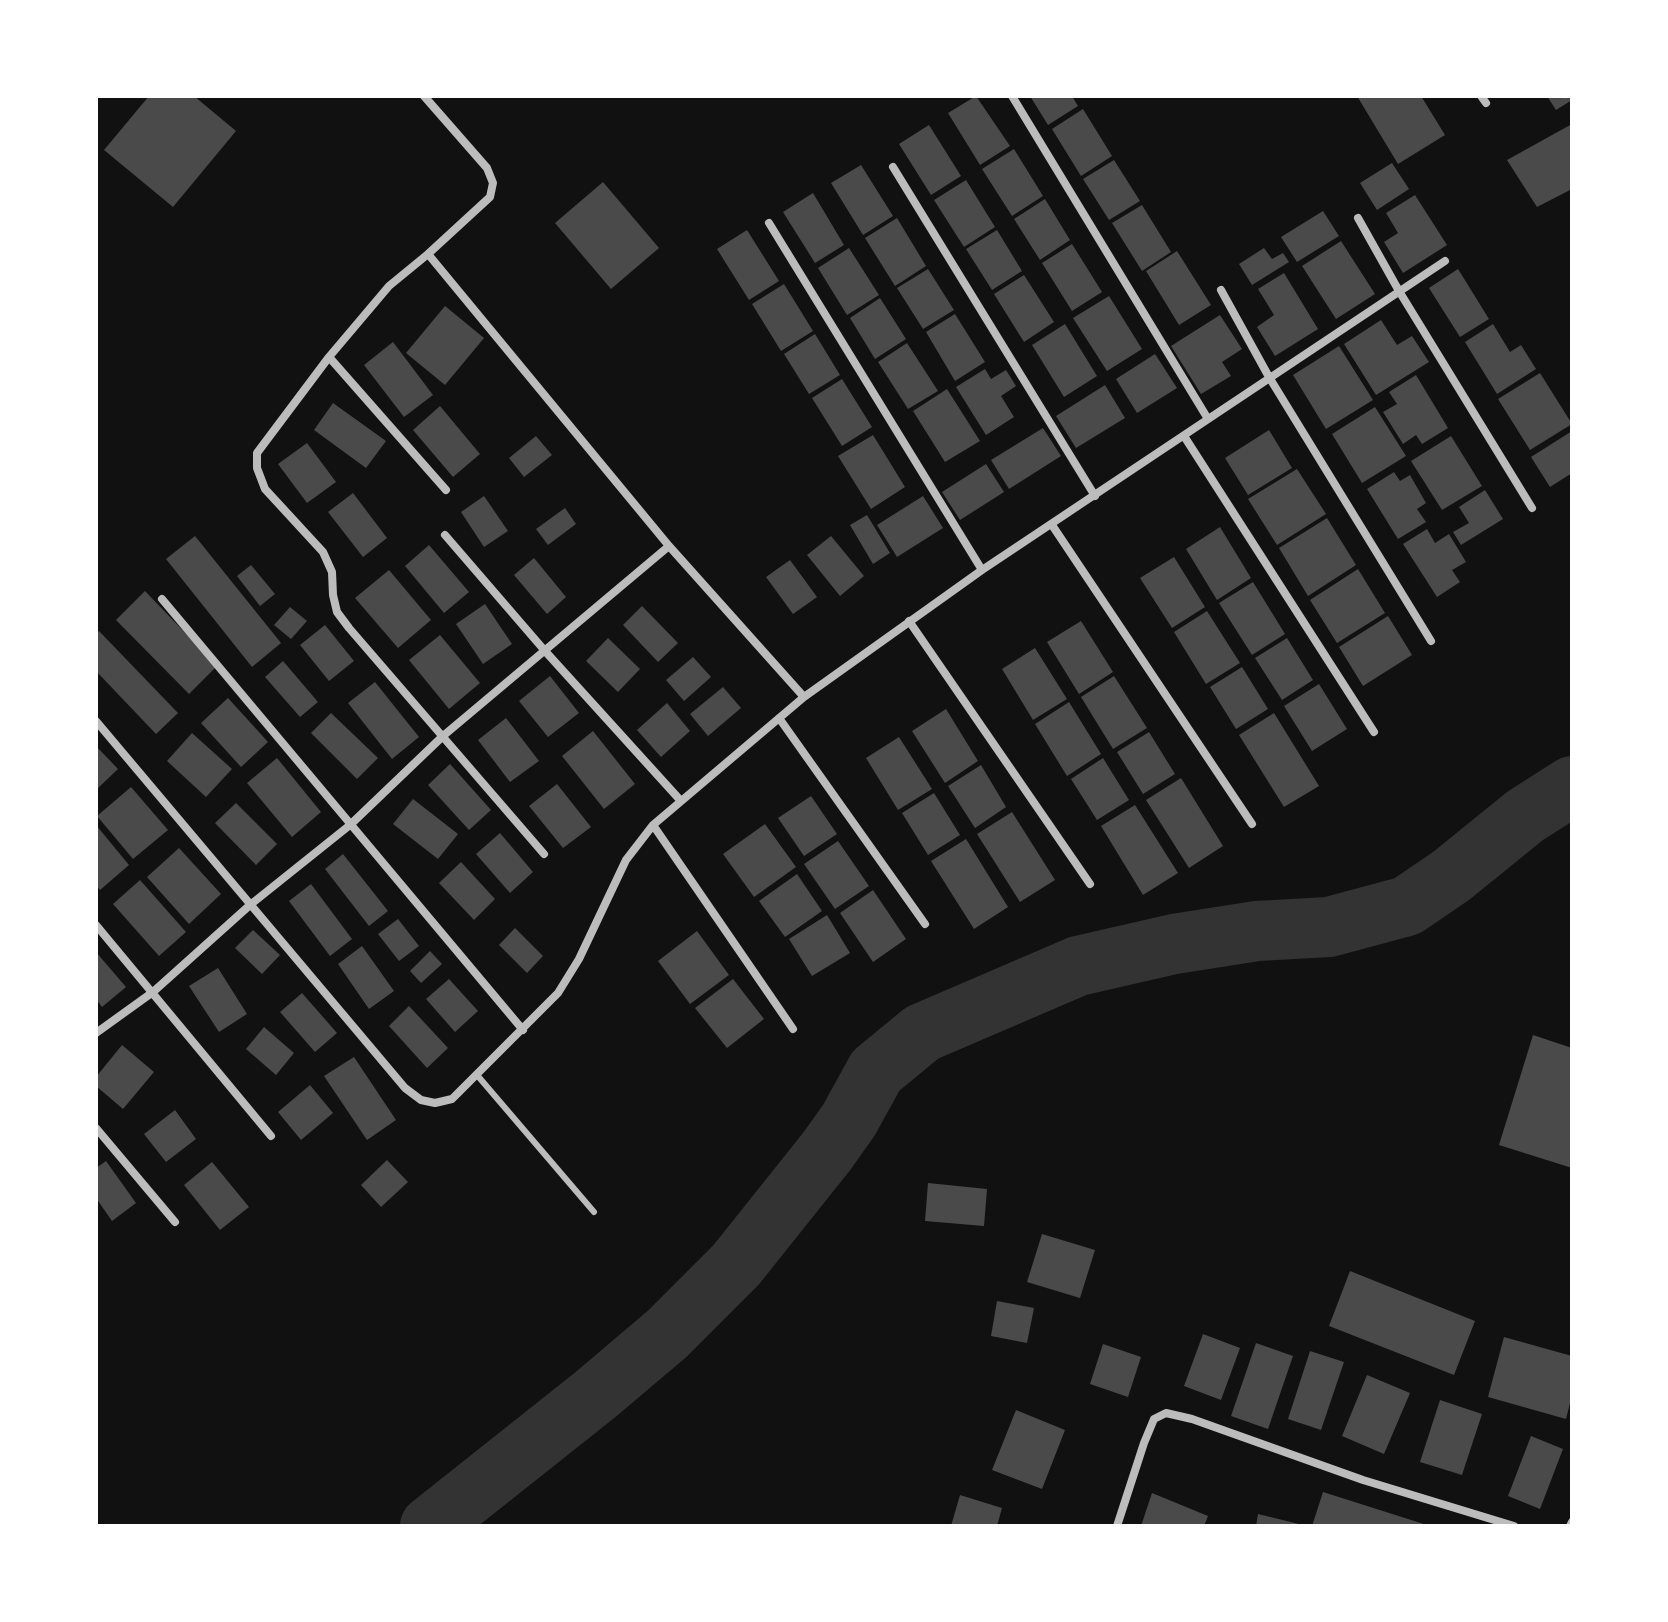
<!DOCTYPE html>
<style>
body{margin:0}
#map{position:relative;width:1668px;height:1622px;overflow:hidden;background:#111;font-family:Montserrat,sans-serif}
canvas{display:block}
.frame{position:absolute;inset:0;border:98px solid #fff;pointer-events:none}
</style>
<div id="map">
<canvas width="1668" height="1622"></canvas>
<div class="frame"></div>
</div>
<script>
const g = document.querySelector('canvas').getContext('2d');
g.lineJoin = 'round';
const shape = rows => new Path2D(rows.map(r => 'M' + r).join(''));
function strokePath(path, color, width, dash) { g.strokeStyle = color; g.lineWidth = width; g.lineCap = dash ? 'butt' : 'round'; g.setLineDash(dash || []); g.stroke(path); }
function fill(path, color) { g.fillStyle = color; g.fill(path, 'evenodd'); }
strokePath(shape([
 [430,1526,595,1395,667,1334,736,1265,827,1151,849,1120,876,1071,922,1033,1078,966,1174,944,1257,931,1329,927,1407,906,1451,876,1525,816,1572,786]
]), '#333', 60);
fill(shape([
 [149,96,194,96,236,131,173,207,104,150],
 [976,96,1010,146,980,165,948,113],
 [1030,96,1072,96,1078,106,1048,125],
 [1357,96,1421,96,1445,135,1398,164],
 [1547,96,1572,96,1572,100,1556,110],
 [1083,109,1112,156,1081,176,1052,129],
 [1572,124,1572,189,1537,207,1507,160],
 [929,125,961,176,931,195,899,144],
 [1014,149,1043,196,1012,216,982,169],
 [1114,160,1140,201,1109,220,1083,179],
 [1392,163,1409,189,1377,210,1360,183],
 [861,165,893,216,863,235,831,183],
 [966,180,995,227,964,247,934,200],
 [603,182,659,248,611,289,555,223],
 [813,193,844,245,815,263,783,212],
 [1415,195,1447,245,1403,273,1384,242,1398,233,1386,213],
 [1045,199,1070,240,1040,260,1014,219],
 [1142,205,1171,252,1142,271,1112,223],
 [1323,211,1339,236,1297,262,1281,237],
 [897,218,926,266,895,286,865,238],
 [747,230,779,281,749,300,717,249],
 [997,230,1022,271,992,290,966,249],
 [1341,241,1375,294,1336,319,1302,266],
 [1072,244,1102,292,1072,311,1042,263],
 [849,248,879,295,847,315,818,268],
 [1264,248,1272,259,1283,253,1289,262,1252,285,1239,264],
 [1177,251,1211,305,1179,325,1146,271],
 [928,269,954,310,923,329,897,288],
 [1458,269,1489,319,1460,337,1429,288],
 [1284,273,1318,329,1275,356,1257,327,1274,315,1258,289],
 [1024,275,1054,322,1024,342,994,294],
 [784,284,813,331,781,351,752,304],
 [1109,296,1142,349,1107,371,1073,318],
 [880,298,906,339,875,359,850,318],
 [445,306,484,338,445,385,406,353],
 [955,314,985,362,955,381,926,332],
 [1220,315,1242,349,1222,362,1231,376,1201,394,1171,346],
 [1381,320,1397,345,1412,336,1429,362,1376,395,1344,344],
 [1065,324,1097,376,1064,397,1032,345],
 [1493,324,1510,352,1521,345,1536,369,1497,394,1465,342],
 [815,334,840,375,809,394,784,354],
 [393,342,433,395,404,417,364,365],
 [907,343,938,391,908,409,878,362],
 [1339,346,1373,400,1326,429,1293,375],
 [1155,354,1177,388,1137,413,1116,379],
 [985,369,991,379,1006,370,1016,386,1001,396,1014,417,986,435,956,387],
 [1540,373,1572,424,1530,450,1498,399],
 [1416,375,1448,428,1422,444,1416,435,1403,444,1383,412,1397,404,1389,392],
 [842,379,872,427,842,446,812,398],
 [1105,385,1125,418,1076,448,1056,416],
 [947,389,980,441,945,462,913,411],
 [333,403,386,441,366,468,314,430],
 [440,406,480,454,453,477,413,430],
 [1375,407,1406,456,1362,483,1332,434],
 [1043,428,1061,456,1009,489,991,460],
 [1269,430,1292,468,1248,495,1225,458],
 [1572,431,1572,473,1550,487,1531,457],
 [873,435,905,487,871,509,838,456],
 [536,436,552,455,524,477,509,458],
 [1451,436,1482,486,1442,510,1411,461],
 [307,443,336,482,307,503,278,464],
 [986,464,1004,492,960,520,942,492],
 [1297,469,1326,514,1277,545,1248,499],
 [1394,472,1400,481,1410,475,1426,503,1417,509,1426,522,1398,539,1367,489],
 [1485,490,1503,519,1461,545,1453,532,1469,523,1459,507],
 [353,493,387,538,363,557,328,512],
 [484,496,508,531,484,547,461,512],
 [923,496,943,528,897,557,877,525],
 [565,508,576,524,548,545,536,529],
 [867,515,890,553,873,564,850,525],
 [1327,518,1356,565,1308,596,1279,548],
 [1220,527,1251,578,1217,600,1186,549],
 [1427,529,1435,543,1449,534,1466,562,1452,570,1460,582,1437,597,1403,544],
 [195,536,281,643,252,667,166,559],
 [831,536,864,576,840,596,807,555],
 [429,545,469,592,444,613,405,566],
 [1174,557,1205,607,1172,628,1140,578],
 [534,558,566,597,547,614,514,575],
 [790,560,817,597,793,614,766,577],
 [251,565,275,594,260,606,237,576],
 [1358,569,1385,613,1337,643,1310,600],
 [389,570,431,620,398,648,355,598],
 [1253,582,1285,634,1252,655,1219,603],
 [145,591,217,666,189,694,116,620],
 [485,604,512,644,483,664,456,624],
 [642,606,678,643,658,662,623,625],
 [290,607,307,621,291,639,274,625],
 [1207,611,1240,663,1206,684,1174,632],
 [1388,616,1412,655,1363,686,1339,647],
 [1081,621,1113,672,1079,694,1047,642],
 [325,625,354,661,329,681,300,645],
 [99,631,178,713,156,734,96,671,96,633],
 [440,635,480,683,449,709,409,660],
 [608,638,640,669,618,692,586,661],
 [1287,638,1313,680,1282,700,1255,658],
 [1035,648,1067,699,1033,720,1002,669],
 [693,657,711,677,684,701,666,680],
 [283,661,318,702,300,717,265,677],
 [1242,667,1268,709,1236,729,1210,687],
 [550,676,579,713,548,737,519,701],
 [1114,676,1147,728,1113,749,1081,697],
 [375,682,419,737,392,759,348,703],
 [1319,684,1347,729,1312,751,1284,706],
 [723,687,741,708,708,736,690,714],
 [228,698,268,742,241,767,201,723],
 [1069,702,1101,754,1067,776,1035,724],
 [667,703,690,731,661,757,637,730],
 [946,709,978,761,945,783,912,731],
 [331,713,378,758,357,779,311,733],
 [1274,713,1319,786,1284,807,1239,735],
 [506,718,539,761,510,782,478,740],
 [593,731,635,784,604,809,562,756],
 [1149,732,1175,774,1143,794,1117,752],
 [192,733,232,769,206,797,167,761],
 [899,737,932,789,898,810,866,758],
 [96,746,118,769,96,790],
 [277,758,321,812,292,837,247,783],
 [1103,758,1129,800,1097,820,1071,779],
 [450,764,491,810,469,830,428,785],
 [981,765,1006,807,975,828,948,786],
 [1181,778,1223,846,1189,868,1146,800],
 [557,784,591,827,563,848,529,806],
 [131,787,168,830,133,859,97,816],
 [934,793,960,835,928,855,902,813],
 [811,796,837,834,804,856,778,818],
 [413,799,458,834,438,859,393,824],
 [236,803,277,844,256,865,215,823],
 [1135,805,1178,873,1143,895,1101,826],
 [1012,812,1055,880,1020,902,977,834],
 [765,824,796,867,754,897,723,854],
 [96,825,129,865,100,890,96,885],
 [500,833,533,872,510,893,476,854],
 [966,839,1008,907,974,929,931,861],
 [838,841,869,886,835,909,804,864],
 [179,848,221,894,189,924,147,877],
 [343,854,388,911,369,926,325,869],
 [461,862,495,899,474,920,439,883],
 [797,874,822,911,785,937,759,901],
 [140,880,186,932,159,956,113,904],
 [311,884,352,939,330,956,289,901],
 [873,890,906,939,873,962,840,913],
 [827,915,850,953,812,976,789,939],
 [398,919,419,946,399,961,378,934],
 [515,928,543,956,527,973,499,945],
 [253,930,280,955,262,974,235,948],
 [697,931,729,975,690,1004,658,961],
 [362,946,394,991,369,1009,338,964],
 [430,951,442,964,421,983,410,971],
 [96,952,126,987,102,1007,96,999],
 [218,968,247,1014,219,1032,189,986],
 [449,979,478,1011,455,1032,426,999],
 [733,979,764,1019,727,1048,695,1008],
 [302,993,337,1033,315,1052,280,1012],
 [409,1006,448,1048,427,1068,389,1026],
 [264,1027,294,1053,276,1075,246,1049],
 [1533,1035,1572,1048,1572,1168,1499,1145],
 [122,1045,154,1072,123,1109,96,1086,96,1077],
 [354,1057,396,1120,367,1140,324,1076],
 [310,1085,333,1113,301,1140,278,1112],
 [175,1110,196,1139,166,1162,144,1134],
 [387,1160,408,1182,381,1207,361,1185],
 [106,1161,136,1203,112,1221,96,1198,96,1168],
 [212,1162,249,1207,220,1230,184,1185],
 [928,1183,987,1189,984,1226,925,1221],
 [1042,1234,1095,1250,1080,1298,1027,1282],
 [1350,1271,1475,1321,1454,1375,1329,1326],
 [997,1301,1034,1308,1027,1343,991,1336],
 [1203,1334,1240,1348,1221,1400,1184,1386],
 [1504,1337,1572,1356,1572,1395,1566,1419,1488,1397],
 [1256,1343,1293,1356,1268,1429,1231,1416],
 [1103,1344,1141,1357,1128,1397,1090,1384],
 [1310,1351,1344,1362,1321,1430,1288,1419],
 [1367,1375,1410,1393,1384,1454,1342,1436],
 [1440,1400,1482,1414,1462,1475,1420,1462],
 [1016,1410,1065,1430,1042,1489,992,1470],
 [1531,1436,1563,1449,1540,1509,1508,1496],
 [1323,1492,1427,1525,1427,1526,1312,1526],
 [1152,1493,1208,1516,1204,1526,1141,1526],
 [960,1495,1002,1508,997,1526,951,1526],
 [1258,1514,1303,1525,1303,1526,1256,1526]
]), '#4a4a4a');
strokePath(shape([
 [477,1075,594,1212]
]), '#bcbcbc', 6);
strokePath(shape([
 [424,96,487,168,493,183,490,197,428,254,669,546,804,697,982,570,1445,261],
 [1012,96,1208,419],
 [1481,96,1486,103],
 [893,167,1095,496],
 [1358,218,1399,291,1532,508],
 [769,223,982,570],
 [428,254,389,286,329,357,257,453,257,468,265,489,323,552,332,572,333,595,337,612,349,628,544,854],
 [1221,290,1269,377,1431,641],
 [329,357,446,490],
 [1184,436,1374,732],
 [1052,525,1252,824],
 [445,535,545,651,681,801],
 [162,599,523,1030],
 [909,621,1090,884],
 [779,718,925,924],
 [96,721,405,1088,421,1100,435,1103,452,1099,558,993,579,959,626,860,653,825,804,697],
 [653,825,793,1029],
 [96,925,271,1136],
 [96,1033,153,992,250,905,350,825,443,736,669,546],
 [96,1128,175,1222],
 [1117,1526,1144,1443,1154,1419,1166,1413,1192,1419,1363,1480,1514,1526],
 [1570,1526,1572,1522]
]), '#bcbcbc', 8);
</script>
